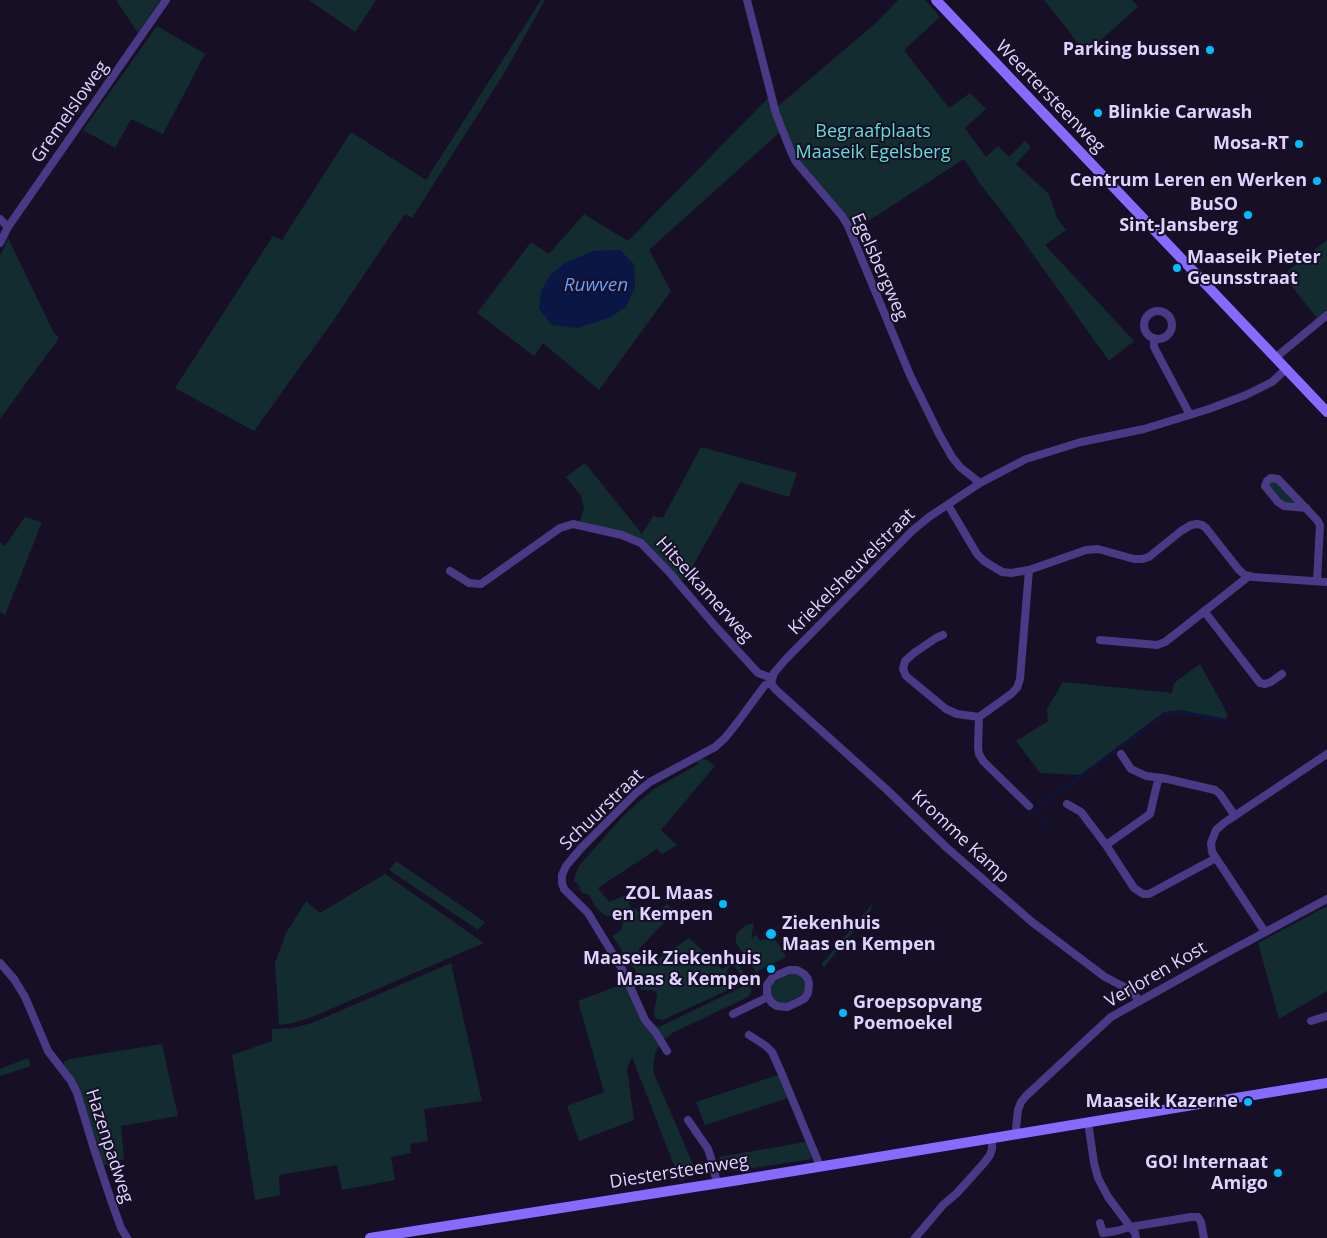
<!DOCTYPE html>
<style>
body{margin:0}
canvas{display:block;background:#160f26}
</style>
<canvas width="1327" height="1238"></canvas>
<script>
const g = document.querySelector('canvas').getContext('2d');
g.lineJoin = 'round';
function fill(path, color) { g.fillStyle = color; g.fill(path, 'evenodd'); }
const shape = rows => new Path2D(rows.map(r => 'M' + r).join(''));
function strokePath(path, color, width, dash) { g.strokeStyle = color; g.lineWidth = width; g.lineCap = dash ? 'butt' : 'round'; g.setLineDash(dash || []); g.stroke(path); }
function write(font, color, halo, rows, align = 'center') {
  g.font = font + ' "Open Sans",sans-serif'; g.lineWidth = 4; g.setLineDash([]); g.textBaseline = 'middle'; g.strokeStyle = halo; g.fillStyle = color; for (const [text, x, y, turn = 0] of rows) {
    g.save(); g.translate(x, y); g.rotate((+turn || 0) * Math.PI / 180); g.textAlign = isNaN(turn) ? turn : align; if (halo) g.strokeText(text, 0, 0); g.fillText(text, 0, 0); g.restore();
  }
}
fill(shape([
 [116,0,160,0,138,33],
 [309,0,376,0,355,32],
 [541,0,545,0,503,75,412,218,405,214,333,321,254,431,175,388,273,236,282,240,351,132,426,180],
 [898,0,925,0,940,17,904,50,949,108,970,93,986,109,965,128,986,157,998,146,1009,157,1025,141,1031,147,1016,164,1049,194,1057,218,1066,230,1045,245,1134,341,1109,361,1012,225,981,185,964,159,853,231,800,163,793,152,777,107,877,22],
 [1044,0,1132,0,1138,7,1085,54,1068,30],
 [157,26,205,54,163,134,131,119,115,148,83,130],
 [768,98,779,133,649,250,671,291,599,390,543,343,534,356,477,313,531,242,549,254,584,214,628,241],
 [8,238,53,331,59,338,0,419,0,256],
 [1327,240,1327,310,1317,318,1283,275],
 [701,447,797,473,789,497,740,482,685,580,678,580,640,539,635,536,580,521,584,508,581,496,566,477,585,463,642,534,653,516,663,518],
 [1276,481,1297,501,1296,504,1282,502,1267,485,1268,482],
 [25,517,42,522,5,615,0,612,0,542,5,546],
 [1200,664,1228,715,1226,719,1180,710,1170,711,1164,712,1080,775,1040,773,1016,741,1048,721,1047,709,1063,682,1172,693,1174,683],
 [699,758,707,760,715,766,661,830,677,845,662,854,657,849,598,888,609,902,631,893,632,895,624,899,625,901,631,898,632,900,628,903,632,910,636,908,645,922,667,904,675,911,638,950,652,963,689,938,722,969,735,961,751,983,751,993,748,997,674,1032,665,1039,661,1037,657,1031,647,1020,625,971,589,911,566,889,563,878,568,867,596,836,634,797,650,784],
 [697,761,698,764,654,789,638,803,625,814,579,866,575,875,574,881,579,885,580,890,583,893,589,895,597,909,605,915,622,920,623,925,620,931,612,936,620,947,625,961,635,969,637,981,641,990,652,990,656,992,657,996,654,1012,654,1016,657,1019,663,1020,739,985,728,975,727,971,729,967,734,966,747,982,746,985,659,1027,654,1024,649,1020,632,980,606,935,587,906,569,891,565,881,566,875,568,869,633,800,655,783],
 [396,861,485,922,478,930,389,870],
 [385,874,484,943,312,1017,293,1023,279,1025,275,963,286,933,306,901,320,913],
 [872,904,871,910,824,967,821,965],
 [1327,906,1327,991,1279,1019,1258,943],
 [750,924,754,924,751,937,752,938,756,935,760,941,771,936,778,943,786,957,756,972,736,943,736,936,737,933,746,925],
 [451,963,482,1101,424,1109,428,1141,410,1144,411,1153,391,1157,395,1180,342,1190,337,1165,279,1175,280,1195,255,1200,232,1055,272,1041,272,1029,292,1028,312,1023],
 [793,973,800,975,804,979,806,986,805,991,803,994,800,996,782,1004,773,1001,769,989,772,983,775,981],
 [625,983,659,1045,656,1051,654,1059,653,1066,654,1074,696,1171,688,1178,680,1181,632,1057,627,1068,634,1120,579,1141,567,1106,604,1092,578,1001],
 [162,1044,178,1116,121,1126,124,1159,100,1167,67,1071,64,1065,64,1062,70,1059],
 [28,1058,31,1066,0,1076,0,1069],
 [778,1075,788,1098,705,1125,696,1102],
 [806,1142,812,1159,734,1171,721,1164,719,1157]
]), '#122c30');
fill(shape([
 [620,250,634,264,635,287,626,307,609,318,577,328,552,325,539,309,541,291,551,274,565,263,593,251]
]), '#0a1643');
strokePath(shape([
 [1039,806,1070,784,1165,714,1170,712,1180,712,1226,721],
 [1035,811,1049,829]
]), '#0a1643', 2);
strokePath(shape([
 [747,0,776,114,792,154,796,162,842,216,848,226,910,375,939,434,952,457,960,467,980,483],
 [0,219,8,227],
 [0,243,8,227,166,0],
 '1144 325a14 14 0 1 1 28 0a14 14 0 1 1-28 0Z',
 [1154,338,1154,347,1190,415],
 [1275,358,1327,315],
 [948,505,977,554,984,561,1002,572,1011,573,1029,570,1086,550,1098,549,1134,559,1142,559,1149,557,1155,552,1181,531,1191,525,1197,524,1202,525,1206,528,1239,570,1245,575,1253,577,1327,582],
 [1306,508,1284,506,1278,502,1265,486,1267,481,1271,478,1278,479,1317,520,1320,525,1317,581],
 [450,571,469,583,481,584,560,528,573,524,622,535,641,543,668,571,717,628,758,673,772,678],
 [1204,611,1260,683,1265,684,1271,682,1282,674],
 [943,635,936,638,914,653,905,661,903,669,906,676,946,709,957,714,979,717,1011,694,1017,688,1020,679,1029,570],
 [1100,640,1157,645,1165,642,1178,632,1249,576],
 [771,683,774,673,785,660,912,531,929,517,980,483,1026,459,1055,450,1081,442,1144,429,1209,409,1246,395,1272,382,1286,369],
 [771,683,775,689,886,789,946,847,1032,922,1105,977,1130,990,1139,1000],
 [979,717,978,747,979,754,983,761,1029,806],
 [1121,754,1131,769,1146,776,1162,778],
 [1067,804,1081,812,1106,845,1134,888,1143,894,1149,894,1216,858],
 [1106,845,1150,814,1158,780,1163,778,1215,790,1220,794,1235,816],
 [1265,932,1216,858,1212,852,1211,843,1216,830,1224,823,1327,754],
 [0,963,14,979,25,997,48,1051,71,1081,77,1093,95,1152,112,1203,121,1228,127,1238],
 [789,970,797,970,804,974,808,979,809,984,808,993,805,998,800,1001,787,1007,777,1006,772,1003,768,997,767,993,767,985,773,977,789,970],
 [733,1014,768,997],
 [1311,1021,1327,1016],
 [749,1035,766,1046,772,1052,781,1072,820,1166],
 [667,1051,656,1033,645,1020,622,969,588,913,564,889,562,883,562,875,566,866,581,848,635,794,650,782,715,747,725,738,737,723,765,685,771,683],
 [688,1120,708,1149,711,1158,717,1183],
 [1088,1122,1094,1163,1098,1178,1108,1197,1135,1233,1136,1238],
 [1017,1133,1016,1128,1018,1110,1021,1102,1026,1096,1111,1017,1217,958,1327,899],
 [1100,1223,1103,1233,1116,1231,1130,1227,1191,1217,1198,1217,1201,1222,1204,1238],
 [915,1238,943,1205,957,1193,984,1163,990,1155,992,1149,992,1137]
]), '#483a85', 8);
strokePath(shape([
 [936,0,1327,412],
 [370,1238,739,1180,1327,1083]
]), '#856bff', 10);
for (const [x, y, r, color] of [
 [1210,50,5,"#00befe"],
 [1098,113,5,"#00befe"],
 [1299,144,5,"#00befe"],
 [1317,181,5,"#00befe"],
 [1248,215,5,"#00befe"],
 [1177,268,5,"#00befe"],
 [723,904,5,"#00befe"],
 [771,934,6,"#00befe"],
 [771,969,5,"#00befe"],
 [843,1013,5,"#00befe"],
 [1248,1102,5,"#00befe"],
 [1278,1173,5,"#00befe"]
]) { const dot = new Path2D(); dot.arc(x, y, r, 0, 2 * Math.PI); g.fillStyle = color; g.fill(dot); strokePath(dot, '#160f26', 2); }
write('bold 18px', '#dfd4ff', '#160f26', [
 ["Parking bussen",1200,50],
 ["Blinkie Carwash",1108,113,"left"],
 ["Mosa-RT",1289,144],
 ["Centrum Leren en Werken",1307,181],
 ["BuSO",1238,205],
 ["Sint-Jansberg",1238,226],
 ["Maaseik Pieter",1187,258,"left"],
 ["Geunsstraat",1187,279,"left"],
 ["ZOL Maas",713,894],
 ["en Kempen",713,915],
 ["Ziekenhuis",782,924,"left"],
 ["Maas en Kempen",782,945,"left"],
 ["Maaseik Ziekenhuis",761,959],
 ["Maas & Kempen",761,980],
 ["Groepsopvang",853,1003,"left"],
 ["Poemoekel",853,1024,"left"],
 ["Maaseik Kazerne",1238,1102],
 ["GO! Internaat",1268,1163],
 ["Amigo",1268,1184]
], 'right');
write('18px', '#dfd4ff', '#160f26', [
 ["Weertersteenweg",1050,97,46],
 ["Gremelsloweg",70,112,-55],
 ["Egelsbergweg",879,267,66],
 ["Kriekelsheuvelstraat",852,572,-45],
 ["Hitselkamerweg",704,590,48],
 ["Schuurstraat",602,810,-44],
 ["Kromme Kamp",960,837,43],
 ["Verloren Kost",1156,975,-30],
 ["Hazenpadweg",109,1146,72],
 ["Diestersteenweg",679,1172,-9]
]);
write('18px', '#5fe0d3', '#160f26', [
 ["Begraafplaats",873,132],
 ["Maaseik Egelsberg",873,153]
]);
write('italic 19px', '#629eff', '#160f26', [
 ["Ruwven",596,286]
]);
</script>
